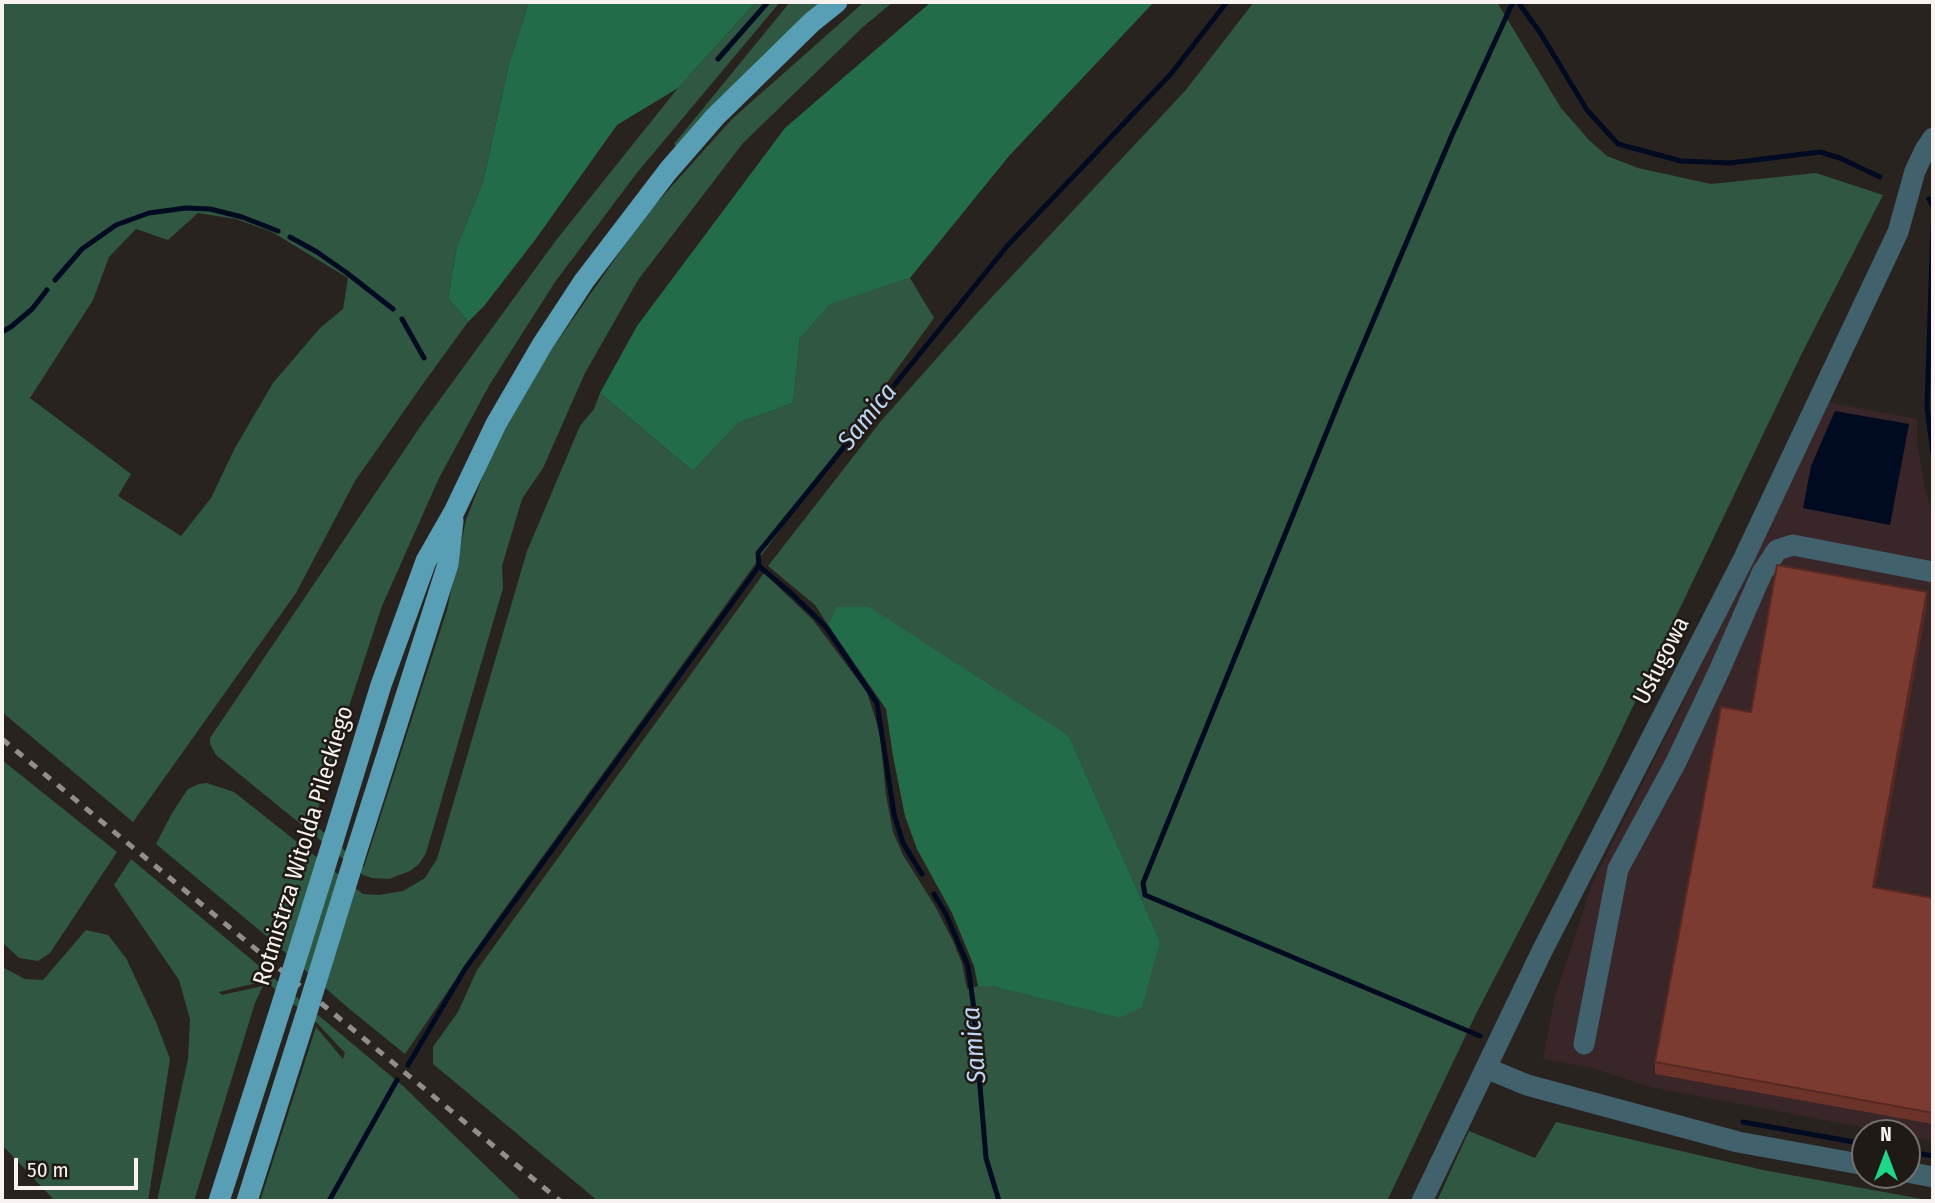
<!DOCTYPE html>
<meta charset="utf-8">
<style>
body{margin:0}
#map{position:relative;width:1935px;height:1203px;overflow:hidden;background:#292320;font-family:"Fira Sans Condensed",sans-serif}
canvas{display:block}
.frame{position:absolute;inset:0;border:4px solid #f8f3f1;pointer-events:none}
.north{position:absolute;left:1851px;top:1119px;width:70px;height:70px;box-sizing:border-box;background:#201a16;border:2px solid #76716e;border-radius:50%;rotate:0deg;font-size:19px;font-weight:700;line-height:28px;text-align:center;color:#f8f3f1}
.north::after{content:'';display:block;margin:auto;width:24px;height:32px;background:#1bd988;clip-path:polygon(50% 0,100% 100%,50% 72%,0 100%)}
.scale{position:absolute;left:14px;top:1158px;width:124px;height:32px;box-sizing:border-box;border:4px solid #f8f3f1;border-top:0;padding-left:9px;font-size:21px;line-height:24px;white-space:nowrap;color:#f8f3f1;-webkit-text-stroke:5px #201a16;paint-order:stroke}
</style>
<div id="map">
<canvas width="1935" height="1203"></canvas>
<div class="frame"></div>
<div class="north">N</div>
<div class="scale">50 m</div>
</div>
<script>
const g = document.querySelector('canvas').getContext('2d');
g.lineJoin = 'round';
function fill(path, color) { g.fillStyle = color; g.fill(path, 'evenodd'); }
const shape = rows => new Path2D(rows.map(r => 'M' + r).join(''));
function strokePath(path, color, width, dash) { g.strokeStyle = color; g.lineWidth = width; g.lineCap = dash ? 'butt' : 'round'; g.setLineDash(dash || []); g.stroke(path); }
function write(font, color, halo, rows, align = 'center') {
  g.font = font + ' "Fira Sans Condensed",sans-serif'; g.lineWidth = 5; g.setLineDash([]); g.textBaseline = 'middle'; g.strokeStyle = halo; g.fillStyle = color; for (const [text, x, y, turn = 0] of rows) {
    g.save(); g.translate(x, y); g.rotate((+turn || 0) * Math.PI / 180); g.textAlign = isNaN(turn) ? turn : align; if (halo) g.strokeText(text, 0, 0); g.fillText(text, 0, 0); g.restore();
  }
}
fill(shape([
 [1828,402,1917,419,1917,444,1926,493,1933,515,1933,1141,1907,1136,1907,1133,1893,1133,1650,1087,1592,1068,1543,1059,1555,996,1592,884,1702,665,1787,484]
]), '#392629');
fill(shape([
 [2,2,529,2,509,64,483,182,457,246,448,298,468,322,425,381,355,481,296,593,133,822,2,712],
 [198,213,236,219,272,232,348,278,343,309,320,328,273,383,235,448,211,498,181,536,118,496,131,474,30,398,93,300,109,257,136,229,168,240],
 [756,2,780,2,636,174,555,282,490,384,439,478,382,606,332,758,314,824,364,867,447,610,466,520,493,450,545,359,645,216,732,119,864,2,893,2,863,27,743,143,638,280,585,373,543,468,522,499,502,566,503,588,426,853,419,864,410,871,389,879,372,878,363,875,216,755,210,744,210,738,422,424,557,239,678,88],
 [790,2,824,2,677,147,674,144],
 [1254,2,1497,2,1561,108,1589,140,1607,156,1638,168,1711,184,1816,173,1883,195,1802,353,1603,769,1476,1014,1387,1201,598,1201,433,1064,433,1047,458,1012,477,970,764,573,813,620,867,692,880,734,886,795,893,832,903,855,935,906,953,941,962,963,967,989,978,986,991,986,1119,1018,1160,941,1069,736,836,607,828,625,815,605,768,566,881,421,977,313,1185,91],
 [910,278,934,318,492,926,405,1054,347,1007,264,934,156,844,172,813,188,789,199,784,207,783,234,792,363,894,379,895,403,891,425,878,437,859,527,551,580,426,594,409,600,393,693,471,738,423,793,403,800,338,830,303],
 [2,760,117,852,50,953,38,961,19,958,2,942],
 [131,859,403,1086,522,1201,260,1201,316,1027,343,1059,345,1053,317,1023,265,981,219,992,222,995,263,986,255,1003,194,1201,157,1201,188,1059,190,1019,179,980,114,885],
 [86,930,108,935,126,958,156,1022,170,1059,148,1201,55,1201,2,1145,2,967,25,979,43,980],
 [1556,1122,1763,1170,1933,1201,1437,1201,1469,1131,1535,1158]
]), '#2f5741');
fill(shape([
 [529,2,756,2,678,88,617,125,535,240,484,306,468,322,448,298,457,246,483,182,509,64],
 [931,2,1154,2,1009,156,910,278,830,304,800,338,793,403,738,423,693,471,600,393,637,326,785,128],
 [836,607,869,607,1069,736,1160,941,1142,1007,1119,1018,991,986,978,986,974,966,952,913,917,849,905,816,893,756,886,709,828,625]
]), '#236c49');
fill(shape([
 [1835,411,1909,424,1890,525,1803,508,1811,466]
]), '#000b21');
strokePath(shape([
 [1518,2,1541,34,1587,110,1618,144,1681,161,1730,163,1820,152,1840,158,1880,177],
 [718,59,768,2],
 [1929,199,1933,207],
 [1933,224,1927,407,1933,454],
 [290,237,317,252,347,273,393,309],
 [55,280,82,249,116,225,149,213,186,208,210,209,242,217,278,231],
 [402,319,424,358],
 [2,332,12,326,32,309,47,290],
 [922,874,903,843,894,814,877,703,826,627,792,594,759,566,758,553,1008,245,1170,75,1227,2],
 [934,894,946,914,968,966,973,1002,986,1158,999,1201],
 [1480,1036,1145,895,1143,883,1343,392,1452,135,1513,2],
 [408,1065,465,969,759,566],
 [1743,1122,1865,1144],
 [1907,1151,1933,1156],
 [329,1201,397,1080]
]), '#000b21', 5);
strokePath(shape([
 [1584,1044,1618,869,1676,762,1719,671,1762,573,1777,550,1793,545,1933,572],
 [1486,1068,1527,1085,1738,1142,1865,1165],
 [1907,1172,1933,1177],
 [1422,1201,1542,951,1743,560,1898,232,1915,171,1925,150,1933,138]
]), '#41616c', 21);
strokePath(shape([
 [333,841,381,685,426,561,454,512,496,424,542,345,584,281,668,171,715,117,812,22,837,2],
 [354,859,448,564,453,521],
 [219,1201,283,1001],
 [247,1201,305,1018]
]), '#589eb5', 21);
strokePath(shape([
 [2,739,560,1201]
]), '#938e8b', 5, [9, 9]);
strokePath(shape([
 [283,1001,333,841],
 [305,1018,354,859]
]), '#589eb5', 21);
fill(shape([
 [1927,604,1875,887,1933,898,1933,1124,1655,1074,1655,1062,1751,712]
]), '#6b332a');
fill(shape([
 [1927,592,1927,604,1873,898,1873,887]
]), '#572922');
const building = shape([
 [1777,565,1927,592,1873,887,1933,898,1933,1113,1655,1062,1721,707,1751,712,1777,565]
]);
fill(building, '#7c3b31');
strokePath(building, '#572922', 2);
write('24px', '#f8f3f1', '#201a16', [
 ["Usługowa",1662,661,-63],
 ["Rotmistrza Witolda Pileckiego",304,846,-73]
]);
write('italic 26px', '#bcd6f3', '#201a16', [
 ["Samica",868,417,-51],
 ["Samica",975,1045,-95]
]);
</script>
